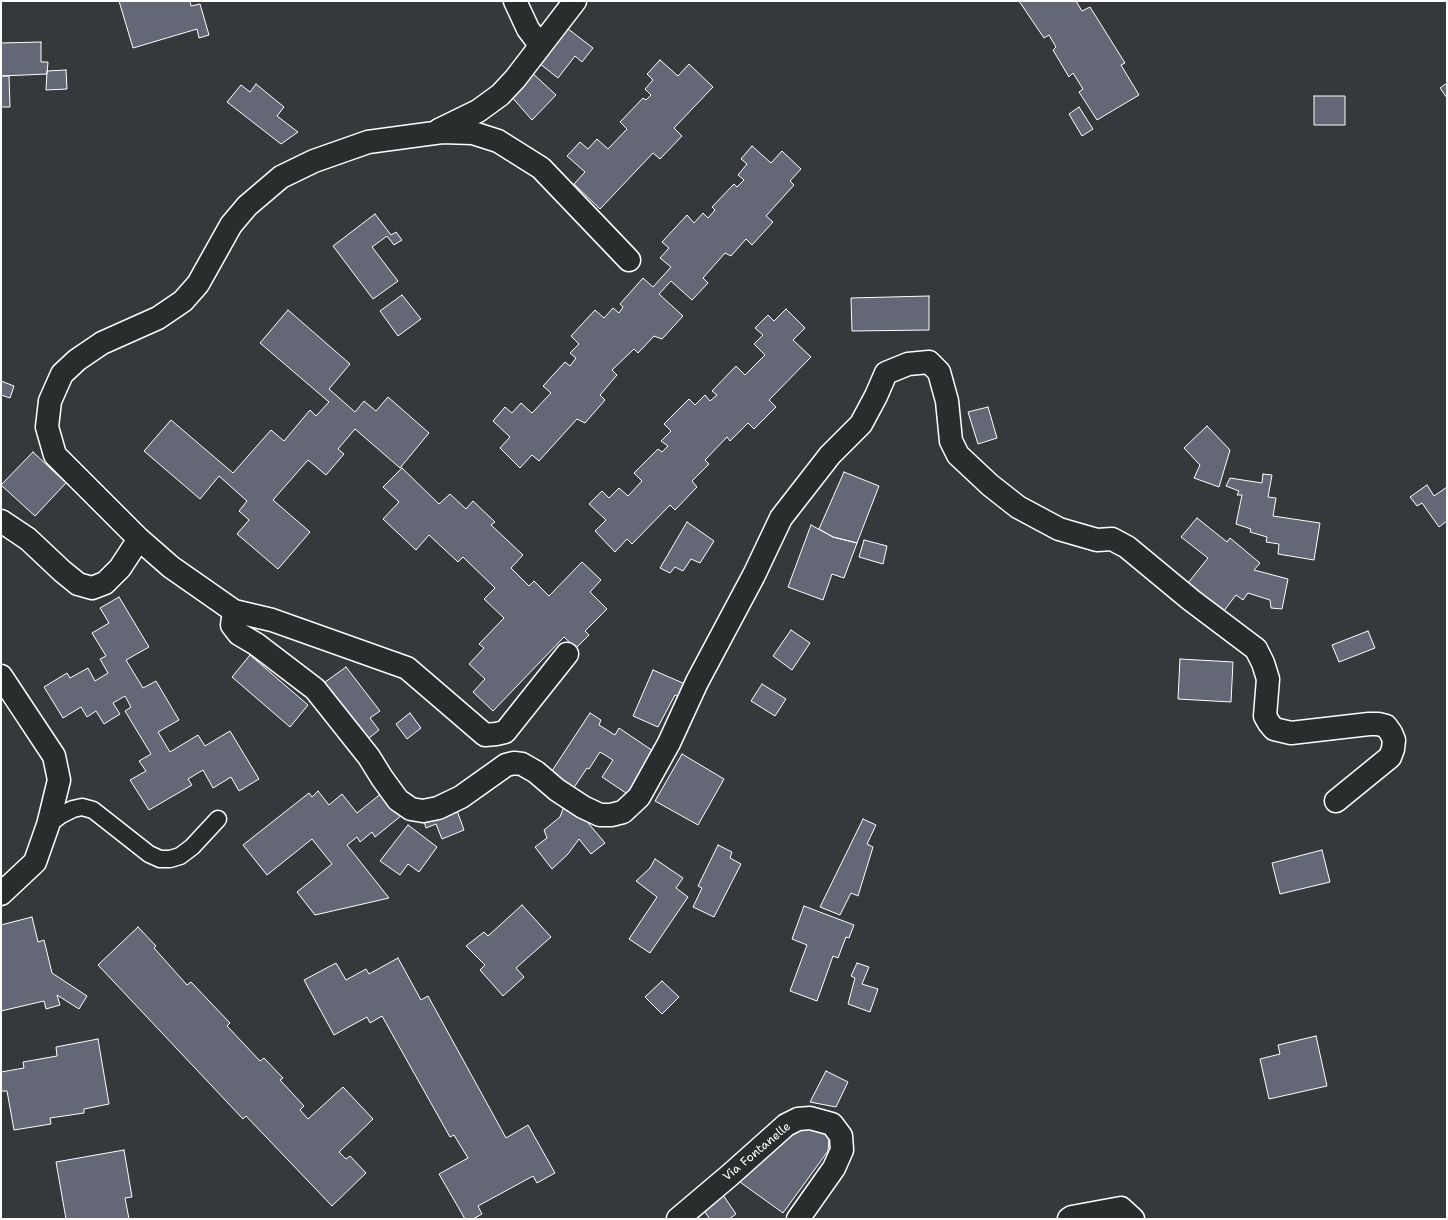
<!DOCTYPE html>
<style>
body{margin:0}
#map{position:relative;width:1448px;height:1220px;overflow:hidden;background:#35393c;font-family:"Shantell Sans",sans-serif}
canvas{display:block}
.frame{position:absolute;inset:0;border:2px solid #fff;pointer-events:none}
</style>
<div id="map">
<canvas width="1448" height="1220"></canvas>
<div class="frame"></div>
</div>
<script>
const g = document.querySelector('canvas').getContext('2d');
g.lineJoin = 'round';
function fill(path, color) { g.fillStyle = color; g.fill(path, 'evenodd'); }
const shape = rows => new Path2D(rows.map(r => 'M' + r).join(''));
function strokePath(path, color, width, dash) { g.strokeStyle = color; g.lineWidth = width; g.lineCap = dash ? 'butt' : 'round'; g.setLineDash(dash || []); g.stroke(path); }
function write(font, color, halo, rows, align = 'center') {
  g.font = font + ' "Shantell Sans",sans-serif'; g.lineWidth = 3; g.setLineDash([]); g.textBaseline = 'middle'; g.strokeStyle = halo; g.fillStyle = color; for (const [text, x, y, turn = 0] of rows) {
    g.save(); g.translate(x, y); g.rotate((+turn || 0) * Math.PI / 180); g.textAlign = isNaN(turn) ? turn : align; if (halo) g.strokeText(text, 0, 0); g.fillText(text, 0, 0); g.restore();
  }
}
const building = shape([
 [119,1,190,1,191,6,200,4,209,35,199,38,197,29,133,48,119,1],
 [1019,1,1076,1,1082,11,1090,7,1125,63,1121,65,1139,95,1097,120,1079,92,1083,89,1073,73,1069,77,1053,50,1056,47,1049,35,1044,38,1019,1],
 [563,25,593,48,582,62,575,56,558,78,535,60,563,25],
 [41,42,41,62,48,62,47,74,1,76,1,43,41,42],
 [660,60,678,76,689,64,713,87,674,128,682,136,660,159,653,153,600,209,574,184,585,172,567,156,580,142,588,149,597,139,608,149,627,129,620,122,643,98,646,100,651,95,645,89,653,80,647,74,660,60],
 [66,70,67,89,46,90,47,71,66,70],
 [529,70,556,95,532,120,510,95,529,70],
 [1,76,9,76,10,107,1,107,1,76],
 [1447,83,1447,98,1440,88,1447,83],
 [256,84,284,107,277,116,298,132,281,144,227,102,241,85,250,92,256,84],
 [1314,96,1345,96,1345,125,1314,125,1314,96],
 [1079,107,1093,129,1082,136,1069,114,1079,107],
 [752,146,771,163,782,151,801,169,790,181,794,185,766,216,773,222,752,245,746,239,731,256,725,253,703,278,708,283,692,300,671,281,659,294,683,316,662,339,654,336,638,353,634,349,612,370,617,375,600,395,605,400,585,423,577,419,539,461,532,455,520,468,500,448,510,437,493,421,505,407,512,413,521,403,532,413,551,393,543,386,565,362,570,366,576,358,570,353,579,344,571,336,595,310,604,318,613,308,619,313,623,307,620,304,643,278,653,287,671,267,660,258,669,248,662,242,687,215,694,223,703,213,708,218,715,210,712,207,734,184,737,187,744,180,738,175,747,164,741,159,752,146],
 [375,214,391,235,396,232,402,240,394,245,387,236,372,247,398,281,373,299,333,246,375,214],
 [402,295,421,319,398,336,380,311,402,295],
 [929,296,929,330,852,331,851,298,929,296],
 [786,309,805,328,793,340,811,357,769,400,776,407,754,429,748,423,730,441,727,437,705,460,709,464,692,481,697,487,675,510,670,505,632,544,627,539,615,552,595,531,606,520,589,504,602,491,609,498,619,488,628,496,642,481,634,473,658,449,662,452,668,446,661,441,671,431,664,424,689,399,695,405,705,395,710,401,717,395,712,391,736,366,745,375,765,355,754,344,763,335,755,328,768,315,774,321,786,309],
 [288,310,350,364,329,389,355,412,364,401,376,411,388,397,429,433,400,468,355,429,338,449,344,454,326,475,308,460,273,500,310,532,278,569,237,534,249,520,239,511,247,501,219,476,200,499,144,451,171,420,233,473,271,430,284,441,310,410,316,416,329,402,260,343,288,310],
 [1,381,14,386,10,398,1,395,1,381],
 [988,407,997,438,978,444,968,412,988,407],
 [1207,426,1230,450,1219,487,1194,478,1200,465,1184,448,1207,426],
 [33,452,66,483,35,516,1,485,33,452],
 [402,468,439,504,450,494,466,509,473,501,495,522,491,525,523,555,511,568,529,586,534,581,549,596,582,562,601,580,590,592,607,609,585,631,589,635,576,648,564,637,493,711,473,692,485,679,469,664,484,648,479,644,504,618,484,599,495,588,463,557,458,562,429,535,416,550,383,519,399,502,383,487,402,468],
 [844,472,879,486,857,543,833,537,819,529,844,472],
 [1263,474,1272,475,1268,497,1276,498,1273,516,1320,523,1314,560,1278,554,1279,544,1266,542,1267,537,1250,532,1251,529,1236,524,1242,495,1237,495,1239,491,1226,486,1230,478,1262,483,1263,474],
 [1427,485,1434,496,1447,487,1447,521,1439,527,1422,503,1417,506,1410,497,1427,485],
 [1197,518,1227,542,1230,538,1260,563,1254,570,1288,579,1282,609,1271,608,1270,600,1248,593,1243,600,1236,595,1223,612,1188,583,1208,558,1181,537,1197,518],
 [687,522,714,541,700,563,691,559,683,571,675,567,670,573,660,568,687,522],
 [811,525,833,537,857,543,844,578,832,574,823,600,788,587,811,525],
 [864,540,887,546,883,564,859,557,864,540],
 [119,597,149,647,126,660,143,688,156,681,179,720,158,732,170,752,198,735,205,746,230,731,259,779,239,791,231,777,213,788,203,770,188,779,192,785,149,810,130,780,146,771,139,761,151,754,125,711,131,707,125,696,113,703,120,714,104,724,96,711,87,717,81,707,63,718,44,687,67,673,70,678,88,668,95,681,108,673,100,659,106,656,92,633,109,623,100,608,119,597],
 [791,630,810,643,792,670,773,656,791,630],
 [1368,631,1375,648,1339,662,1332,645,1368,631],
 [250,655,308,705,290,727,232,677,250,655],
 [1180,659,1233,662,1231,702,1178,699,1180,659],
 [346,667,380,711,370,718,379,730,364,742,321,685,346,667],
 [653,670,685,684,679,697,675,695,658,727,633,716,653,670],
 [762,684,786,699,775,716,751,701,762,684],
 [410,713,421,728,407,739,396,724,410,713],
 [590,713,601,720,599,725,615,735,619,728,656,753,629,795,602,777,613,760,600,752,589,769,587,768,571,792,548,777,590,713],
 [682,754,724,779,698,825,655,801,682,754],
 [318,791,329,805,342,794,357,813,383,792,402,815,375,837,372,832,360,842,357,837,347,845,389,898,315,915,297,892,332,864,312,839,267,875,243,845,309,793,312,797,318,791],
 [567,798,605,843,591,854,579,839,568,854,552,869,535,847,547,838,544,830,560,817,567,798],
 [455,805,464,830,442,839,436,824,426,828,423,818,455,805],
 [863,819,876,825,867,844,873,847,858,896,851,893,840,915,820,907,863,819],
 [408,825,437,847,419,872,408,864,400,875,380,861,408,825],
 [718,845,732,852,730,858,741,864,714,917,693,907,702,888,698,886,718,845],
 [1322,850,1330,882,1280,894,1272,863,1322,850],
 [655,859,683,878,676,888,688,897,650,953,629,939,657,897,636,881,650,868,655,859],
 [522,905,551,937,516,968,524,977,503,996,480,970,485,965,466,946,484,932,488,936,522,905],
 [804,906,854,925,849,938,846,937,838,958,833,956,817,1001,790,991,807,945,792,939,804,906],
 [32,917,38,942,44,940,52,973,87,996,79,1009,57,995,60,1005,46,1009,44,1001,1,1011,1,925,32,917],
 [138,927,156,946,154,948,187,985,191,982,230,1023,227,1026,260,1061,264,1058,283,1078,280,1080,304,1106,300,1110,308,1119,343,1087,373,1119,339,1152,346,1159,350,1156,366,1173,332,1206,246,1116,243,1119,98,965,138,927],
 [398,958,421,1000,428,996,506,1138,528,1125,555,1173,537,1183,533,1176,478,1206,482,1214,473,1219,465,1219,439,1174,468,1158,454,1135,450,1137,382,1016,370,1023,367,1017,334,1035,304,980,336,963,346,980,366,969,369,974,398,958],
 [857,963,869,967,862,984,878,989,870,1012,848,1004,855,978,851,976,857,963],
 [662,981,679,997,662,1014,645,997,662,981],
 [1316,1036,1327,1086,1269,1099,1260,1059,1280,1054,1278,1045,1316,1036],
 [98,1039,109,1104,84,1109,84,1113,50,1118,51,1124,14,1130,7,1091,1,1091,1,1072,24,1068,23,1062,57,1056,56,1047,98,1039],
 [826,1071,848,1082,836,1107,810,1102,826,1071],
 [806,1124,824,1130,829,1139,828,1151,783,1213,740,1182,788,1130,806,1124],
 [124,1150,132,1197,125,1198,129,1219,66,1219,56,1162,124,1150],
 [723,1195,736,1214,729,1219,708,1219,709,1218,702,1208,723,1195]
]);
fill(building, '#636776');
strokePath(building, '#fff', 1);
const lane = shape([
 [48,825,61,815,73,809,82,807,93,810,149,854,160,859,170,859,180,856,192,847,218,819]
]);
const street = shape([
 [515,1,528,29,540,45],
 [439,130,478,111,500,95,515,79,575,1],
 [1,521,28,539,62,571,78,584,92,588,105,583,120,568,139,539],
 [234,611,232,625,239,634,256,644,315,689,369,757,382,778,398,800,411,809,423,811,438,808,461,797,506,765,514,763,522,764,536,772,557,790,583,807,600,815,611,815,623,812,639,797,669,743,697,682,754,575,781,518,830,455,861,424,876,396,886,373,908,364,929,362,939,372,947,401,951,441,958,455,990,485,1018,507,1059,529,1097,540,1112,539,1127,547,1191,600,1256,649,1263,663,1268,679,1265,716,1269,723,1274,729,1291,733,1369,724,1378,724,1386,726,1391,733,1394,740,1393,749,1390,757,1336,801],
 [567,654,505,732,496,734,485,735,407,668,272,620,234,611,171,567,139,539,55,455,47,427,50,401,62,374,77,360,102,343,158,318,183,301,198,284,231,225,247,206,281,177,314,161,368,142,442,132,473,133,498,141,541,168,629,260],
 [1,676,54,756,59,780,48,825,35,862,1,894],
 [678,1219,730,1175,786,1125,798,1119,810,1118,832,1124,841,1136,842,1150,834,1168,798,1219],
 [1069,1219,1072,1217,1121,1208,1133,1219]
]);
strokePath(lane, '#fff', 19);
strokePath(street, '#fff', 25);
strokePath(lane, '#2a2d2e', 16);
strokePath(street, '#2a2d2e', 22);
write('12px', '#fff', '#2a2d2e', [
 ["Via Fontanelle",757,1152,-40]
]);
</script>
